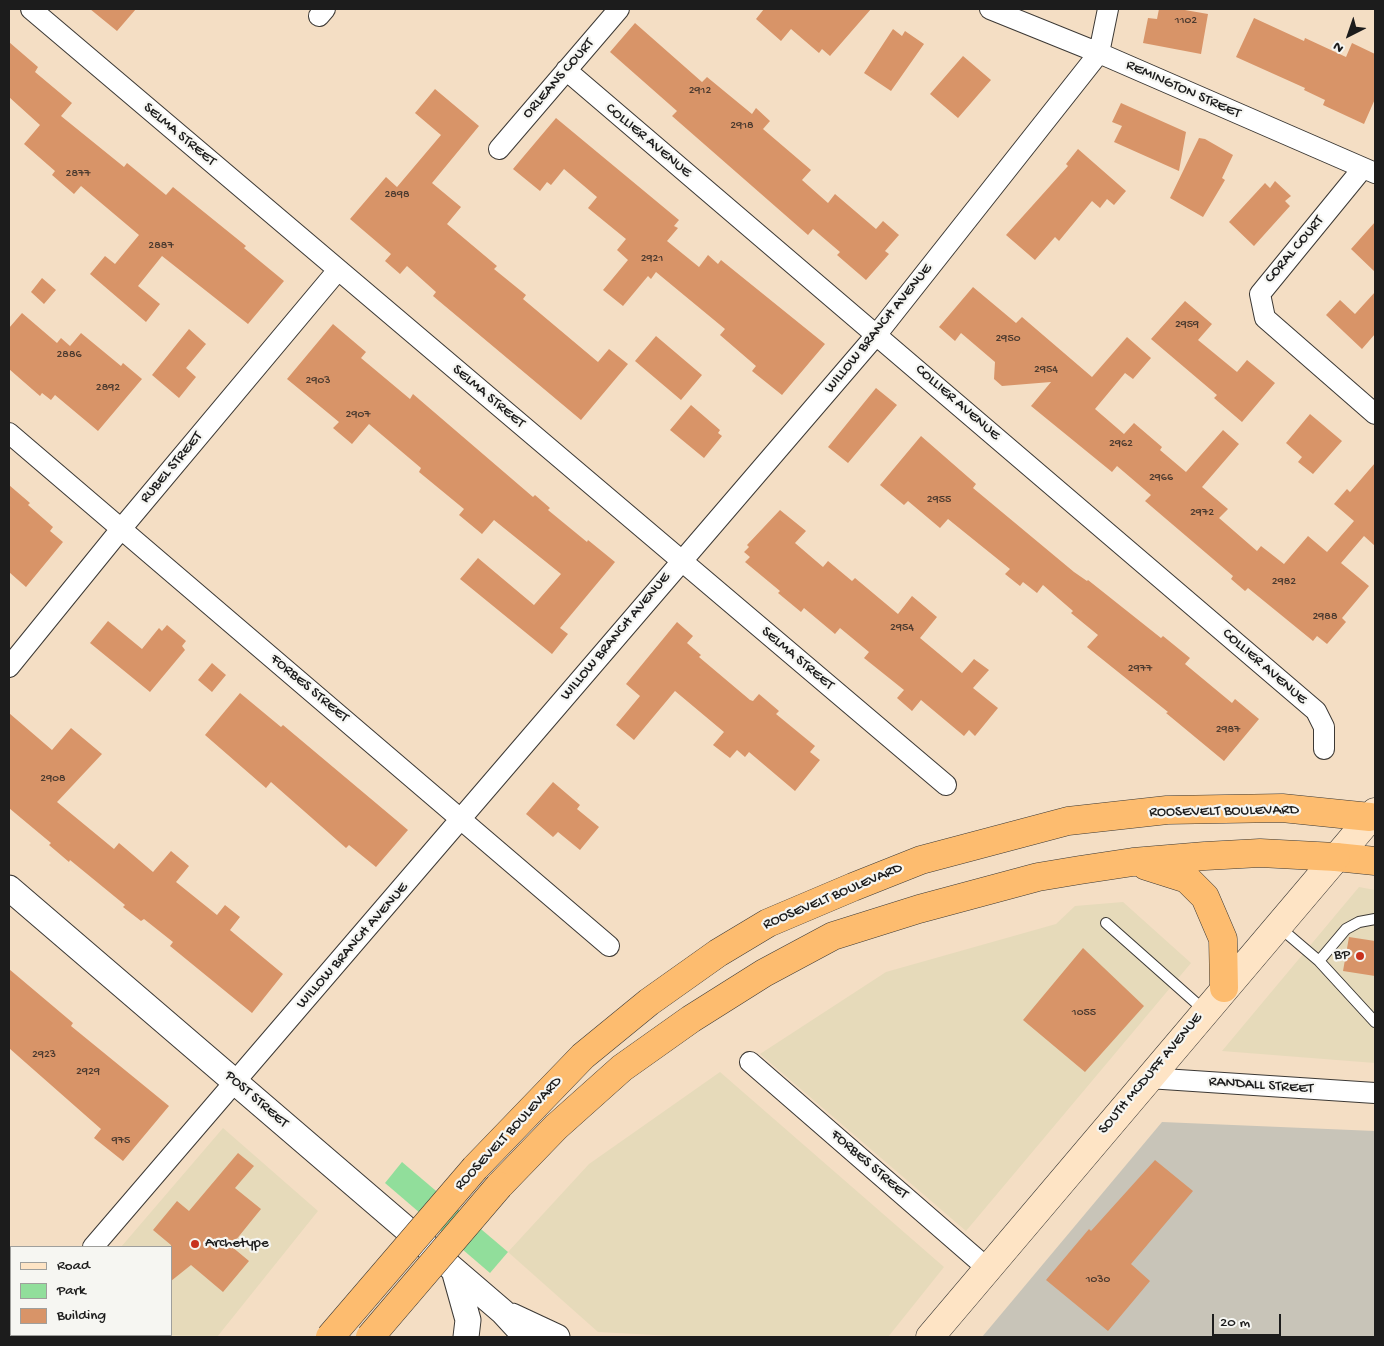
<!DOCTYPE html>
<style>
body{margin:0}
#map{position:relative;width:1384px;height:1346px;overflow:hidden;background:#f4dec4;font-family:"Gochi Hand",sans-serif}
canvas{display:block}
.frame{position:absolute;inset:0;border:10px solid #1c1c1c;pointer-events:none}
.legend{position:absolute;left:10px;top:1246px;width:162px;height:90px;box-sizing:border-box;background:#f6f6f2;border:1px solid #9f9f9c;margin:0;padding:6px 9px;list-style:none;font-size:15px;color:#1c1c1c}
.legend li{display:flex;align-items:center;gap:10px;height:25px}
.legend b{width:25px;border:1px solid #9f9f9c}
.north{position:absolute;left:1324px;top:10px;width:50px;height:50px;-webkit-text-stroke:4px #f6f6f2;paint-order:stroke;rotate:221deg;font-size:14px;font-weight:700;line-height:20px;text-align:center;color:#1c1c1c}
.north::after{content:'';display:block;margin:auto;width:18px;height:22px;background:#1c1c1c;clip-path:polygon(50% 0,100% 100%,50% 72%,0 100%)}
.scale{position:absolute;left:1212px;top:1314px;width:69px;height:22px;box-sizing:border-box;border:2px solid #1c1c1c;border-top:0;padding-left:6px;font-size:15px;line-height:18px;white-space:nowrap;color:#1c1c1c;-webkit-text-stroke:4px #f6f6f2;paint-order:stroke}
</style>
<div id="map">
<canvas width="1384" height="1346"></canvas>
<div class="frame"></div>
<ul class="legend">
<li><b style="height:6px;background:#fee4c5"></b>Road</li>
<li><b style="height:14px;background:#91de9b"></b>Park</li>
<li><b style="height:14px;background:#d89468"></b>Building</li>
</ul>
<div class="north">N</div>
<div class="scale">20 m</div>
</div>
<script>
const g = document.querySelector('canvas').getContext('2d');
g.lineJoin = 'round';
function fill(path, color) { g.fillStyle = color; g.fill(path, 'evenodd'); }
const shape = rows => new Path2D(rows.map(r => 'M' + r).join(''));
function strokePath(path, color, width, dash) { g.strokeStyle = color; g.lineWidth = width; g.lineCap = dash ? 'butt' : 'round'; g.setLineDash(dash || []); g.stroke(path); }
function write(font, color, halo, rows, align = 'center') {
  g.font = font + ' "Gochi Hand",sans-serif'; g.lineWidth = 4.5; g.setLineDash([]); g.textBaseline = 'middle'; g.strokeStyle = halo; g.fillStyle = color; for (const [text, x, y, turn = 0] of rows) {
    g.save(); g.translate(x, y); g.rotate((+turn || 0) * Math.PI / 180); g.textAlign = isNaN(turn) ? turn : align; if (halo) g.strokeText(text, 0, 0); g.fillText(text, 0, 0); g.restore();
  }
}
fill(shape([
 [1359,887,1375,890,1375,1063,1222,1051],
 [1123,902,1191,963,966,1231,760,1054,886,972,1056,924,1075,906],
 [720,1072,944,1267,888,1337,692,1337,598,1332,508,1252,589,1164],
 [223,1128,318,1211,217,1337,145,1335,171,1335,171,1247,121,1247]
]), '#e6daba');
fill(shape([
 [1162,1122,1375,1131,1375,1337,982,1337]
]), '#c8c4b8');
fill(shape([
 [402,1162,508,1252,490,1273,385,1183]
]), '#91de9b');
fill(shape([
 [90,9,136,9,117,31],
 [764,9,871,9,830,56,822,49,819,53,791,29,781,41,756,19],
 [1159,9,1179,9,1208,14,1201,54,1143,43,1148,18,1157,19],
 [1254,18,1304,41,1305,38,1346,57,1352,43,1375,54,1375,99,1364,124,1323,105,1325,100,1304,90,1305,88,1236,57],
 [635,23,702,82,707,77,752,114,756,108,770,121,763,129,811,170,802,180,828,203,835,194,876,229,883,221,899,235,885,251,889,254,866,280,837,255,840,252,813,229,808,235,672,116,677,111,610,52],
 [893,29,902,36,905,31,924,44,891,91,864,73],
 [9,42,38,67,35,72,72,103,61,116,124,167,127,163,166,195,173,187,246,246,244,248,284,281,248,324,162,256,138,286,160,304,146,322,90,274,105,256,115,264,139,235,81,186,74,194,52,175,55,171,24,144,40,125,9,97],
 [963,56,991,80,958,118,930,94],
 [435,89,479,126,432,183,461,207,447,224,497,266,494,269,526,295,523,299,598,362,609,349,628,364,581,420,433,296,436,292,407,266,400,274,385,261,391,254,350,219,386,177,397,187,441,135,415,113],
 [1121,103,1186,132,1179,171,1114,142,1122,126,1112,122],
 [556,118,679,220,674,226,678,228,667,241,699,267,708,255,718,264,721,260,825,344,782,395,752,371,756,366,720,335,725,329,656,272,651,279,648,276,623,306,603,290,628,260,617,250,626,239,588,208,597,197,564,169,551,185,547,182,540,191,513,169],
 [1199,138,1205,139,1233,155,1222,178,1225,180,1203,217,1170,198],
 [1078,149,1126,191,1114,205,1107,199,1100,208,1092,201,1059,241,1055,237,1035,260,1006,235,1068,166,1066,164],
 [1275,181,1291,196,1285,201,1290,206,1254,246,1229,222,1265,183,1270,188],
 [1375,222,1375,272,1351,249],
 [42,278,56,290,44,304,31,292],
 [973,287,1016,323,1022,317,1092,377,1127,337,1151,358,1133,379,1125,373,1095,409,1124,434,1134,423,1162,447,1160,450,1186,472,1223,430,1239,444,1202,487,1228,509,1219,518,1257,551,1261,546,1284,564,1308,536,1327,552,1354,521,1334,504,1347,489,1350,492,1375,463,1375,546,1364,536,1341,563,1369,586,1342,618,1346,622,1327,644,1317,636,1313,641,1248,588,1245,591,1231,579,1233,576,1145,501,1151,495,1117,466,1112,472,1031,406,1051,382,1002,386,994,379,995,362,961,333,955,341,939,327],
 [1375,292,1375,334,1362,349,1326,315,1340,300,1355,314],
 [1185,301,1212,324,1198,340,1237,372,1247,360,1275,383,1242,422,1214,398,1217,395,1151,339],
 [22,313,57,343,61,338,70,346,81,333,121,366,123,363,142,379,98,431,55,395,51,400,42,393,40,396,9,369,9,328],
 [333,324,366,352,361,358,410,399,413,394,533,497,535,495,550,508,548,510,587,542,588,540,615,562,560,628,568,634,552,654,460,579,478,558,534,605,561,574,494,520,482,534,459,515,464,509,419,472,421,468,369,424,352,444,333,428,339,422,287,379],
 [189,329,206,344,186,368,196,377,179,398,152,375],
 [656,336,702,375,681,400,635,361],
 [876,388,897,405,848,463,828,447],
 [691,405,720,430,718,433,722,436,704,458,670,430],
 [1310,414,1342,441,1313,474,1298,462,1302,457,1286,443],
 [921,436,976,484,973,488,1074,572,1087,581,1088,580,1161,638,1163,636,1190,658,1185,664,1232,703,1235,699,1259,719,1224,761,1166,713,1168,712,1087,647,1098,635,1071,613,1073,611,1043,585,1037,593,1023,582,1020,586,1005,574,1010,569,948,519,940,528,908,501,904,505,880,485],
 [9,485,30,503,28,505,53,527,50,531,63,542,26,587,9,572],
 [780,510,806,531,795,543,823,567,828,561,852,581,855,578,898,614,912,596,937,617,920,638,962,673,974,659,989,670,973,688,998,708,975,736,969,730,964,736,921,700,912,711,897,698,904,690,864,658,869,652,840,628,835,634,804,608,801,612,778,593,780,591,745,562,750,557,744,552,749,547,747,545],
 [108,621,142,649,159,628,162,631,167,625,186,641,182,646,185,650,150,692,90,643],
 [677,622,693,636,687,643,701,655,699,657,750,700,753,701,759,694,779,711,776,714,815,746,810,752,820,760,795,791,749,752,745,757,737,750,730,758,713,745,724,732,675,691,634,740,616,725,640,696,626,684],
 [212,663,226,675,212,692,198,680],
 [240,693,281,727,283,725,408,830,376,867,349,845,346,848,271,782,266,788,205,735],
 [9,713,52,750,71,728,102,754,57,802,114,849,119,843,153,872,171,851,189,866,176,882,217,915,225,905,240,917,230,930,283,974,252,1013,170,946,173,942,144,919,141,921,123,907,125,905,70,860,69,862,49,845,51,843,9,808],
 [553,782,580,805,577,809,599,827,580,850,558,832,553,837,526,814],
 [1349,937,1375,941,1375,976,1343,971],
 [1083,948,1144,1006,1085,1072,1023,1020],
 [9,969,73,1023,71,1026,169,1106,123,1161,94,1138,101,1129,9,1048],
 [238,1153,254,1166,235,1188,261,1209,231,1246,249,1261,223,1292,191,1265,171,1281,171,1245,153,1230,177,1201,189,1211],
 [1155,1160,1193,1191,1131,1264,1150,1281,1108,1331,1046,1280,1089,1229,1091,1231]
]), '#d89468');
const service = shape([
 [1106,923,1204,1010],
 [1278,926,1319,961,1375,1022],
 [1319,961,1346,929,1359,922,1375,919]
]);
const minor = shape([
 [31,9,946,785],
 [990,9,1099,53,1375,173],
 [319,16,325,9],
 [566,70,1316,711,1324,727,1324,749],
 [499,149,619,9],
 [1363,168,1260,294,1265,318,1375,414],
 [9,433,609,946],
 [9,667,121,529,338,270],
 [750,1062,987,1268],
 [1148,1078,1375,1093],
 [93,1247,877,334,1099,53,1108,9],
 [16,1337,18,1335]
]);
const tertiary = shape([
 [9,888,503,1312,526,1337],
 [454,1270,468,1320,466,1337],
 [512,1316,557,1337],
 [107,1335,110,1337]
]);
const secondary = shape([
 [930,1337,1375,812]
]);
const trunk = shape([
 [1336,857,1375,861]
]);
const motorway = shape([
 [1146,866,1187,879,1205,897,1223,939,1224,988],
 [475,1168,583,1056,649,1002,718,953,768,923,853,887,921,860,1068,821,1167,810,1282,808,1370,817],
 [499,1186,556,1127,622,1068,691,1019,764,973,833,936,919,909,1038,877,1080,870,1133,862,1205,856,1260,853,1336,857]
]);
strokePath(service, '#3c3935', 12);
strokePath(minor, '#3c3935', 22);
strokePath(tertiary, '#3c3935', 27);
strokePath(secondary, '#3c3935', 29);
strokePath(trunk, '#3c3935', 29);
strokePath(motorway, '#3c3935', 29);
strokePath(service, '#fff', 10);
strokePath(minor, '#fff', 20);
strokePath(tertiary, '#fff', 25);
strokePath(secondary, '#fee4c5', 28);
strokePath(trunk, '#fdbc6f', 28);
strokePath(motorway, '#fdbc6f', 28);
const motorwayBridge = shape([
 [330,1337,475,1168],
 [370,1337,499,1186]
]);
strokePath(motorwayBridge, '#3c3935', 29, []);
strokePath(motorwayBridge, '#fdbc6f', 28);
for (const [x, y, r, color] of [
 [1360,956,5,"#c8321e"],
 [195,1244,5,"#c8321e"]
]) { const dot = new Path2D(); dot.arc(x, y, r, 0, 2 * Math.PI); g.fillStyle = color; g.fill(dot); strokePath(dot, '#f6f6f2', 2); }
write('12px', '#4b3a2f', null, [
 ["1102",1186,21],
 ["2912",700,91],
 ["2918",742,126],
 ["2877",78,174],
 ["2898",397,195],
 ["2887",161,246],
 ["2921",652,259],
 ["2959",1187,325],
 ["2950",1008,339],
 ["2886",69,355],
 ["2954",1046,370],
 ["2903",318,381],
 ["2892",108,388],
 ["2907",358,415],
 ["2962",1121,444],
 ["2966",1161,478],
 ["2955",939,500],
 ["2972",1202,513],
 ["2982",1284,582],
 ["2988",1325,617],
 ["2954",902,628],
 ["2977",1140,669],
 ["2987",1228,730],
 ["2908",53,779],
 ["1055",1084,1013],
 ["2923",44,1055],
 ["2929",88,1072],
 ["975",121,1141],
 ["1030",1098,1280]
]);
write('15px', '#1c1c1c', '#f6f6f2', [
 ["ORLEANS COURT",559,79,-49],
 ["REMINGTON STREET",1183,90,24],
 ["SELMA STREET",179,135,40],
 ["COLLIER AVENUE",648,141,40],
 ["CORAL COURT",1295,250,-50],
 ["WILLOW BRANCH AVENUE",879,329,-51],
 ["SELMA STREET",488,397,40],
 ["COLLIER AVENUE",957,403,41],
 ["RUBEL STREET",172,468,-50],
 ["WILLOW BRANCH AVENUE",616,637,-50],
 ["SELMA STREET",797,659,40],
 ["COLLIER AVENUE",1264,667,41],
 ["FORBES STREET",309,689,40],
 ["ROOSEVELT BOULEVARD",1224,812,-1],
 ["ROOSEVELT BOULEVARD",833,897,-23],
 ["WILLOW BRANCH AVENUE",353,946,-49],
 ["SOUTH MCDUFF AVENUE",1151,1074,-50],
 ["RANDALL STREET",1261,1086,4],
 ["POST STREET",256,1100,41],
 ["ROOSEVELT BOULEVARD",509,1134,-47],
 ["FORBES STREET",869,1165,41]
]);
write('15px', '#1c1c1c', '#f6f6f2', [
 ["BP",1350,956],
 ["Archetype",205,1244,"left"]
], 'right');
</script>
